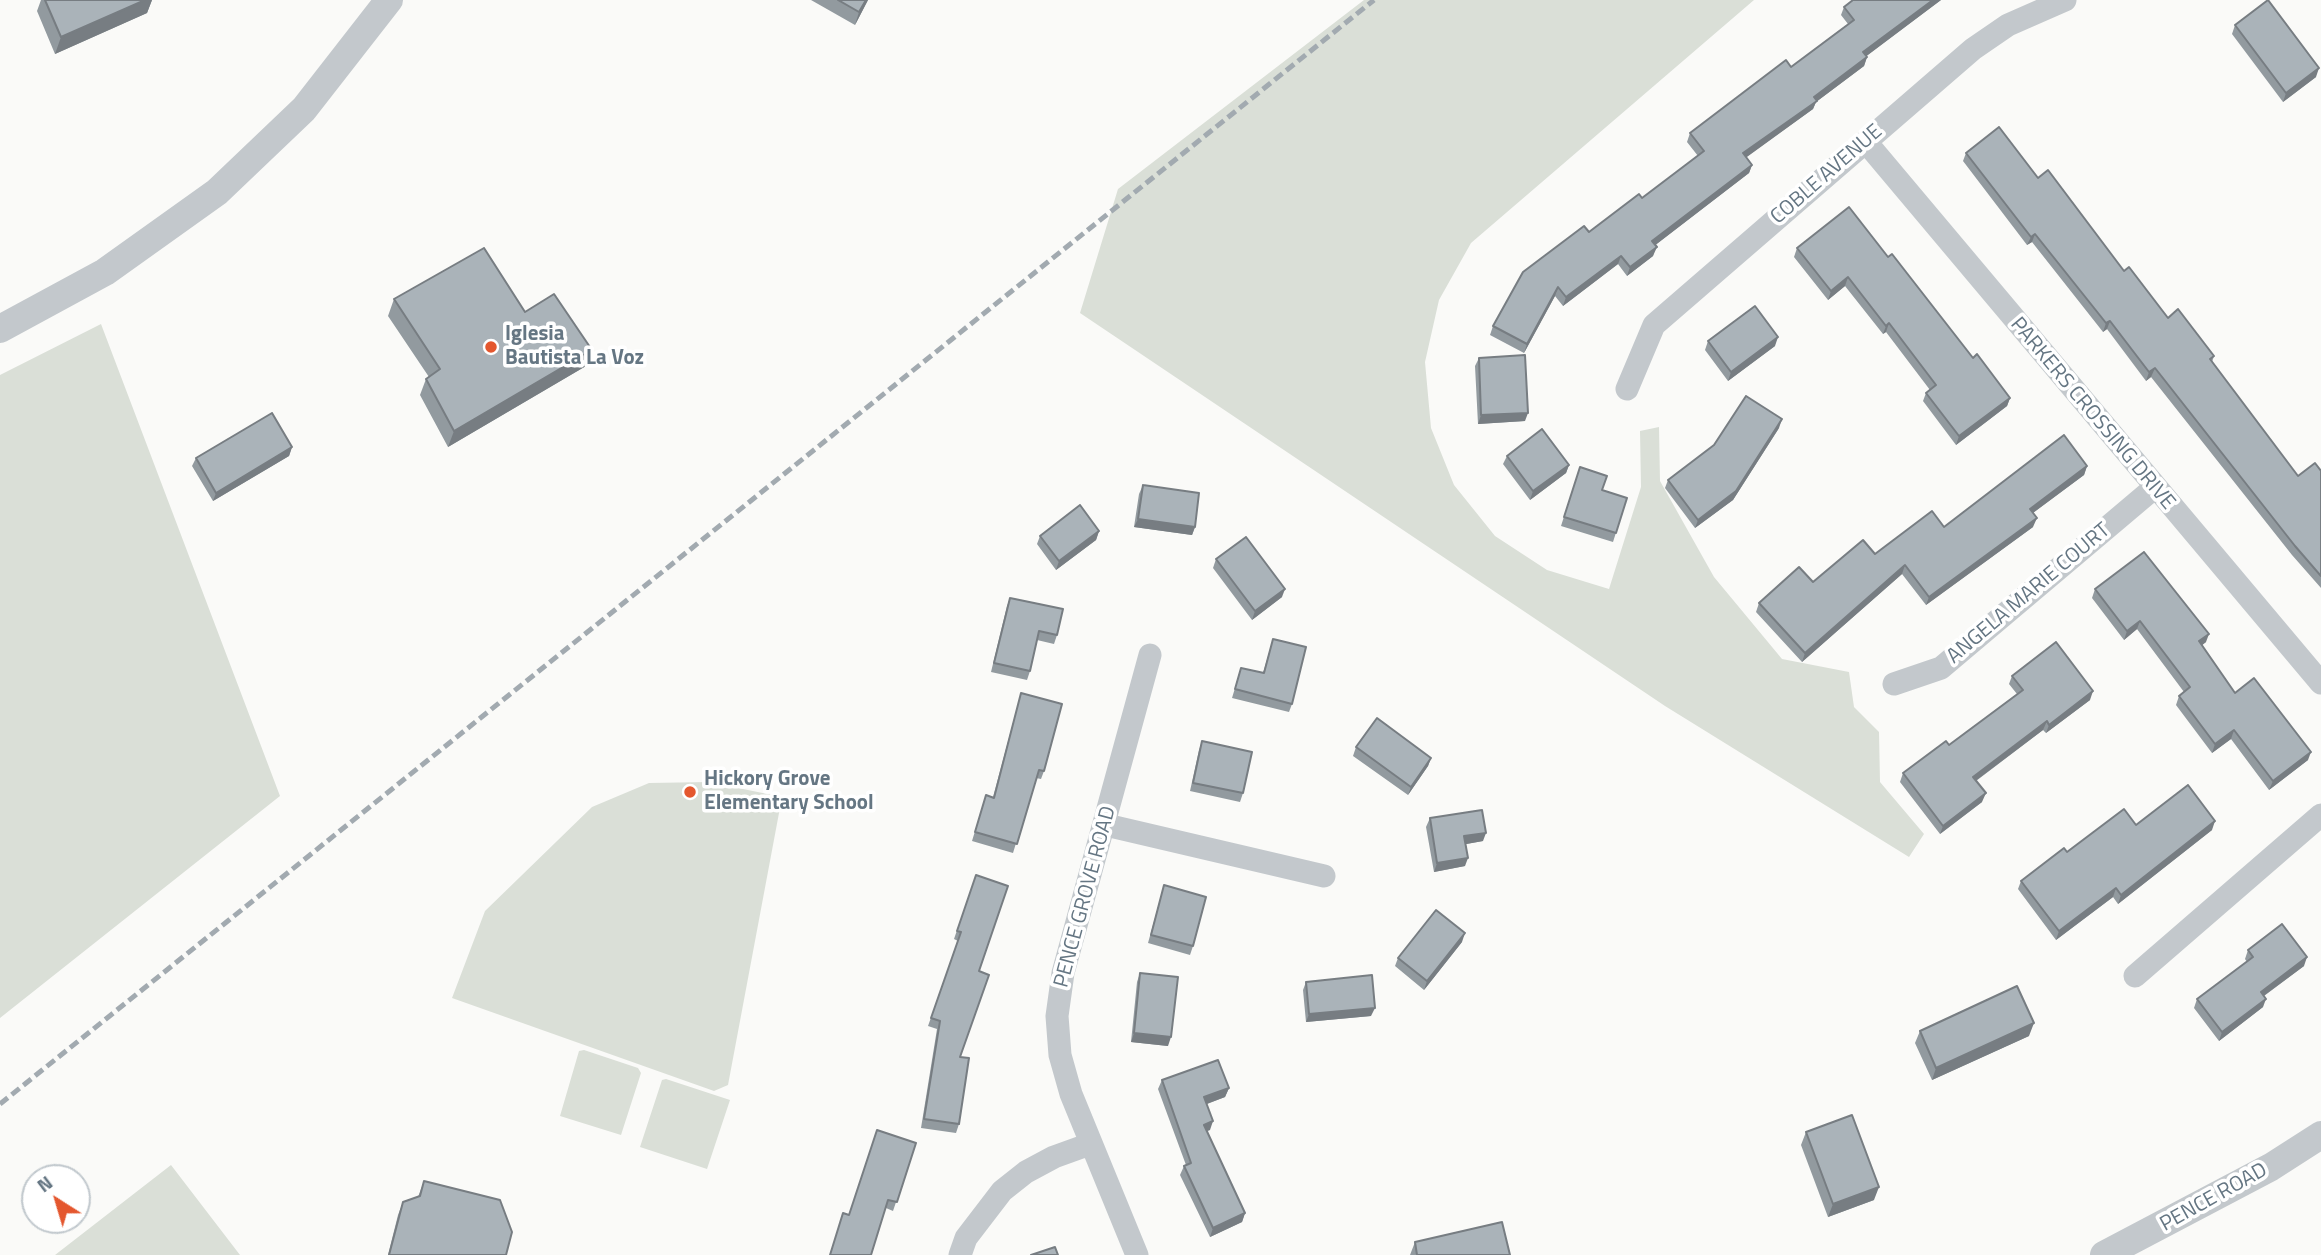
<!DOCTYPE html>
<style>
body{margin:0}
#map{position:relative;width:2321px;height:1255px;overflow:hidden;background:#fafaf8;font-family:"Titillium Web",sans-serif}
canvas{display:block}
.north{position:absolute;left:21px;top:1164px;width:70px;height:70px;box-sizing:border-box;background:#fff;border:2px solid #c1c8cd;border-radius:50%;rotate:323deg;font-size:19px;font-weight:700;line-height:28px;text-align:center;color:#657683}
.north::after{content:'';display:block;margin:auto;width:24px;height:32px;background:#e4572e;clip-path:polygon(50% 0,100% 100%,50% 72%,0 100%)}
</style>
<div id="map">
<canvas width="2321" height="1255"></canvas>
<div class="north">N</div>
</div>
<script>
const g = document.querySelector('canvas').getContext('2d');
g.lineJoin = 'round';
function fill(path, color) { g.fillStyle = color; g.fill(path, 'evenodd'); }
const shape = rows => new Path2D(rows.map(r => 'M' + r).join(''));
function strokePath(path, color, width, dash) { g.strokeStyle = color; g.lineWidth = width; g.lineCap = dash ? 'butt' : 'round'; g.setLineDash(dash || []); g.stroke(path); }
function write(font, color, halo, rows, align = 'center') {
  g.font = font + ' "Titillium Web",sans-serif'; g.lineWidth = 7; g.setLineDash([]); g.textBaseline = 'middle'; g.strokeStyle = halo; g.fillStyle = color; for (const [text, x, y, turn = 0] of rows) {
    g.save(); g.translate(x, y); g.rotate((+turn || 0) * Math.PI / 180); g.textAlign = isNaN(turn) ? turn : align; if (halo) g.strokeText(text, 0, 0); g.fillText(text, 0, 0); g.restore();
  }
}
fill(shape([
 [1364,0,1754,0,1471,243,1439,300,1425,362,1431,428,1454,485,1495,536,1547,570,1609,589,1641,487,1640,431,1659,427,1660,481,1714,577,1782,659,1849,672,1854,707,1879,732,1880,782,1924,834,1909,857,1665,706,1080,313,1118,189],
 [101,324,280,796,0,1018,0,375],
 [709,782,782,797,728,1085,714,1091,452,998,485,911,592,807,649,783],
 [584,1050,638,1068,641,1073,621,1135,560,1116,579,1051],
 [666,1079,730,1100,707,1169,640,1147,662,1080],
 [171,1165,240,1255,55,1255]
]), '#dadfd7');
strokePath(shape([
 [1866,142,2321,683],
 [1627,389,1654,325,1973,49,2008,25,2065,0],
 [1894,684,1941,668,2154,488],
 [1106,825,1324,876],
 [2135,976,2321,815],
 [960,1255,966,1238,1002,1191,1026,1172,1054,1157,1090,1144],
 [1137,1255,1071,1094,1060,1055,1057,1016,1063,973,1150,655]
]), '#c3c8cc', 23);
strokePath(shape([
 [0,329,105,272,217,192,304,109,389,0],
 [2104,1255,2271,1167,2321,1135]
]), '#c3c8cc', 28);
strokePath(shape([
 [0,1104,1374,0]
]), '#a2aab0', 5, [10, 5]);
fill(shape([
 [41,0,152,0,147,13,55,54,37,11],
 [811,0,868,0,855,25],
 [1853,0,1941,0,1866,56,1867,57,1864,66,1816,102,1813,109,1746,157,1752,165,1749,173,1655,245,1653,256,1627,276,1618,264,1563,306,1555,296,1524,353,1490,335,1493,326,1589,232,1642,198,1698,156,1687,142,1690,133,1791,67,1848,24,1841,15,1844,7],
 [2235,25,2316,77,2283,102,2232,34],
 [1966,153,2038,178,2168,318,2214,356,2212,362,2298,476,2321,471,2321,588,2292,555,2151,377,2146,381,2107,329,2103,332,2032,242,2027,245,1963,161],
 [1797,248,1888,257,1973,358,2010,398,2007,406,1956,445,1923,401,1926,393,1930,390,1886,332,1883,334,1845,286,1828,300,1794,257],
 [394,299,525,312,592,350,586,366,448,447,420,395,426,379,429,377,388,316],
 [1708,341,1775,346,1728,381,1705,350],
 [1479,358,1525,421,1478,424,1475,366],
 [1779,428,1733,500,1695,528,1665,488,1668,480],
 [292,447,289,456,213,501,192,466,196,458],
 [1507,456,1569,465,1566,473,1530,500,1503,464],
 [2087,466,2084,475,2033,513,2033,527,1926,605,1902,574,1802,662,1756,612,1759,603,1813,582,1875,554,1944,527],
 [1577,476,1602,490,1627,498,1613,542,1561,526],
 [1143,485,1195,527,1192,535,1134,527,1139,494],
 [1099,531,1096,540,1056,570,1037,544,1040,536],
 [1216,559,1282,597,1252,620,1213,568],
 [2095,589,2206,642,2202,645,2235,693,2308,760,2269,790,2231,739,2212,753,2176,705,2179,696,2184,692,2137,629,2124,640,2092,598],
 [1010,598,1057,635,1054,644,1037,640,1030,671,1027,680,991,672,1007,606],
 [1273,639,1292,704,1289,712,1232,698,1241,668,1263,673],
 [2012,676,2090,700,2046,733,2043,730,1976,781,1982,802,1940,834,1900,782,1903,773,1949,745,2017,694,2009,684],
 [1021,693,1044,771,1041,779,1036,778,1013,853,972,841,986,795,993,797],
 [1202,741,1243,793,1240,802,1190,791,1199,750],
 [1356,747,1431,758,1428,766,1408,795,1353,756],
 [1430,818,1483,841,1466,844,1465,866,1434,872,1426,827],
 [2136,825,2212,830,2118,904,2113,897,2056,940,2018,889,2021,881,2067,852],
 [976,875,979,971,960,1057,959,1124,956,1133,921,1128,937,1029,928,1026,958,941,954,939],
 [1164,885,1193,946,1190,955,1148,943],
 [1462,942,1424,990,1395,966,1398,958],
 [2248,950,2304,966,2264,996,2263,1007,2219,1041,2194,1008,2197,999,2247,962,2245,959],
 [1140,973,1168,1046,1131,1042,1137,982],
 [1306,982,1371,1016,1306,1022,1303,990],
 [1920,1031,2029,1036,1932,1080,1915,1043],
 [1162,1080,1229,1088,1225,1097,1207,1104,1210,1130,1207,1131,1245,1213,1242,1222,1210,1237,1180,1175,1184,1166,1186,1165,1158,1089],
 [1806,1132,1874,1200,1828,1217,1801,1145],
 [916,1143,893,1211,886,1208,849,1215],
 [424,1181,506,1255,388,1255,398,1215,403,1202,418,1197],
 [1415,1242,1510,1255,1410,1255]
]), '#929a9f');
fill(shape([
 [145,0,152,0,147,13,55,54,61,37],
 [866,0,868,0,855,25,859,12],
 [1933,0,1941,0,1860,61,1863,52],
 [1867,57,1864,66,1816,102,1813,109,1740,162,1743,153,1814,97],
 [2319,68,2316,77,2283,102,2286,93],
 [1752,165,1749,173,1649,250,1652,241],
 [2035,234,2032,242,2027,245,2031,237],
 [1657,247,1653,256,1627,276,1630,267],
 [1621,256,1618,264,1563,306,1566,297],
 [1848,277,1845,286,1828,300,1831,291],
 [1558,287,1555,296,1524,353,1527,344],
 [2110,321,2107,329,2103,332,2106,323],
 [1889,323,1886,332,1883,334,1886,326],
 [1778,337,1775,346,1728,381,1731,372],
 [592,350,586,366,448,447,454,431],
 [2155,368,2151,377,2146,381,2149,372],
 [2010,398,2007,406,1956,445,1959,436],
 [1528,413,1525,421,1478,424,1481,415],
 [1782,419,1779,428,1733,500,1695,528,1698,520],
 [292,447,289,456,213,501,216,493],
 [1569,465,1566,473,1530,500,1533,491],
 [2087,466,2084,475,2026,518,2030,509],
 [2037,518,2033,527,1926,605,1929,597],
 [1138,519,1195,527,1192,535,1134,527],
 [1099,531,1096,540,1056,570,1059,561],
 [1905,565,1902,574,1802,662,1805,653],
 [1285,589,1282,597,1252,620,1255,611],
 [2140,621,2137,629,2124,640,2127,631],
 [2209,634,2206,642,2196,650,2199,641],
 [2093,691,2090,700,2046,733,2049,725],
 [2047,721,2043,730,1970,785,1973,777],
 [2234,730,2231,739,2212,753,2215,744],
 [2311,752,2308,760,2269,790,2273,781],
 [1431,758,1428,766,1408,795,1411,787],
 [1986,793,1982,802,1940,834,1943,826],
 [2215,821,2212,830,2118,904,2121,895],
 [1486,833,1483,841,1461,845,1464,836],
 [1468,858,1465,866,1434,872,1437,863],
 [2116,888,2113,897,2056,940,2059,931],
 [1465,933,1462,942,1424,990,1427,981],
 [2307,957,2304,966,2258,1000,2261,992],
 [2266,999,2263,1007,2219,1041,2222,1032],
 [1375,1008,1371,1016,1306,1022,1309,1014],
 [2034,1023,2029,1036,1932,1080,1936,1068],
 [1134,1033,1171,1037,1168,1046,1131,1042],
 [1229,1088,1225,1097,1201,1106,1204,1097],
 [1213,1121,1210,1130,1200,1133,1204,1125],
 [1879,1187,1874,1200,1828,1217,1833,1204],
 [1245,1213,1242,1222,1210,1237,1213,1228]
]), '#777d82');
const building = shape([
 [45,0,145,0,61,37,45,0],
 [838,0,866,0,859,12,838,0],
 [1853,0,1933,0,1863,52,1867,57,1814,97,1817,101,1743,153,1752,165,1652,241,1657,247,1630,267,1621,256,1566,297,1558,287,1527,344,1493,326,1523,272,1584,226,1589,232,1639,194,1642,198,1704,151,1690,133,1786,60,1791,67,1854,20,1844,7,1853,0],
 [2268,0,2319,68,2286,93,2235,25,2268,0],
 [1999,127,2038,178,2048,170,2124,271,2129,267,2168,318,2178,309,2214,356,2210,359,2298,476,2315,463,2321,471,2321,576,2295,546,2155,368,2149,372,2110,321,2106,323,2035,234,2031,237,1966,153,1999,127],
 [1849,207,1888,257,1892,254,1973,358,1977,354,2010,398,1959,436,1926,393,1936,385,1889,323,1886,326,1848,277,1831,291,1797,248,1849,207],
 [484,248,525,312,554,294,592,350,454,431,426,379,440,369,394,299,484,248],
 [1755,306,1778,337,1731,372,1708,341,1755,306],
 [1525,355,1528,413,1481,415,1479,358,1525,355],
 [1746,396,1782,419,1736,491,1698,520,1668,480,1714,445,1746,396],
 [272,413,292,447,216,493,196,458,272,413],
 [1542,429,1569,465,1533,491,1507,456,1542,429],
 [2064,435,2087,466,2030,509,2037,518,1929,597,1905,565,1805,653,1759,603,1799,567,1813,582,1863,540,1875,554,1932,511,1944,527,2064,435],
 [1580,467,1607,476,1602,490,1627,498,1616,533,1564,517,1580,467],
 [1143,485,1199,493,1195,527,1138,519,1143,485],
 [1080,505,1099,531,1059,561,1040,536,1080,505],
 [1246,537,1285,589,1255,611,1216,559,1246,537],
 [2144,552,2209,634,2199,641,2235,693,2254,678,2311,752,2273,781,2234,730,2215,744,2179,696,2190,687,2140,621,2127,631,2095,589,2144,552],
 [1010,598,1063,609,1057,635,1039,631,1030,671,994,663,1010,598],
 [1273,639,1306,647,1292,704,1235,689,1241,668,1264,673,1273,639],
 [2056,642,2093,691,2049,725,2047,721,1973,777,1986,793,1943,826,1903,773,1946,741,1949,745,2023,690,2012,676,2056,642],
 [1021,693,1062,704,1044,771,1039,770,1017,844,975,832,986,795,994,798,1021,693],
 [1377,718,1431,758,1411,787,1356,747,1377,718],
 [1202,741,1252,752,1243,793,1193,783,1202,741],
 [2188,785,2215,821,2121,895,2116,888,2059,931,2021,881,2064,848,2067,852,2124,809,2136,825,2188,785],
 [1482,810,1486,833,1464,836,1468,858,1437,863,1430,818,1482,810],
 [976,875,1008,886,979,971,989,975,960,1057,969,1058,959,1124,924,1119,940,1021,931,1018,961,932,957,931,976,875],
 [1164,885,1206,897,1193,946,1151,935,1164,885],
 [1436,910,1465,933,1427,981,1398,958,1436,910],
 [2282,924,2307,957,2261,992,2266,999,2222,1032,2197,999,2253,957,2248,950,2282,924],
 [1140,973,1178,977,1171,1037,1134,1033,1140,973],
 [1372,975,1375,1008,1309,1014,1306,982,1372,975],
 [2017,986,2034,1023,1936,1068,1920,1031,2017,986],
 [1218,1060,1229,1088,1204,1097,1213,1121,1204,1125,1245,1213,1213,1228,1184,1166,1191,1163,1162,1080,1218,1060],
 [1852,1115,1879,1187,1833,1204,1806,1132,1852,1115],
 [877,1130,916,1143,897,1202,888,1200,871,1255,830,1255,843,1213,849,1215,877,1130],
 [424,1181,500,1200,512,1232,506,1255,389,1255,403,1202,420,1196,424,1181],
 [1502,1222,1510,1255,1417,1255,1415,1242,1502,1222],
 [1055,1247,1058,1255,1031,1255,1055,1247]
]);
fill(building, '#aab3b9');
strokePath(building, '#777d82', 2);
for (const [x, y, r, color] of [
 [491,347,7,"#e4572e"],
 [690,792,7,"#e4572e"]
]) { const dot = new Path2D(); dot.arc(x, y, r, 0, 2 * Math.PI); g.fillStyle = color; g.fill(dot); strokePath(dot, '#fff', 2.5); }
write('21px', '#657683', '#fff', [
 ["COBLE AVENUE",1827,175,-41],
 ["PARKERS CROSSING DRIVE",2092,414,50],
 ["ANGELA MARIE COURT",2029,594,-40],
 ["PENCE GROVE ROAD",1086,897,-75],
 ["PENCE ROAD",2214,1198,-29]
]);
write('bold 21px', '#657683', '#fff', [
 ["Iglesia",505,335],
 ["Bautista La Voz",505,359],
 ["Hickory Grove",704,780],
 ["Elementary School",704,804]
], 'left');
</script>
